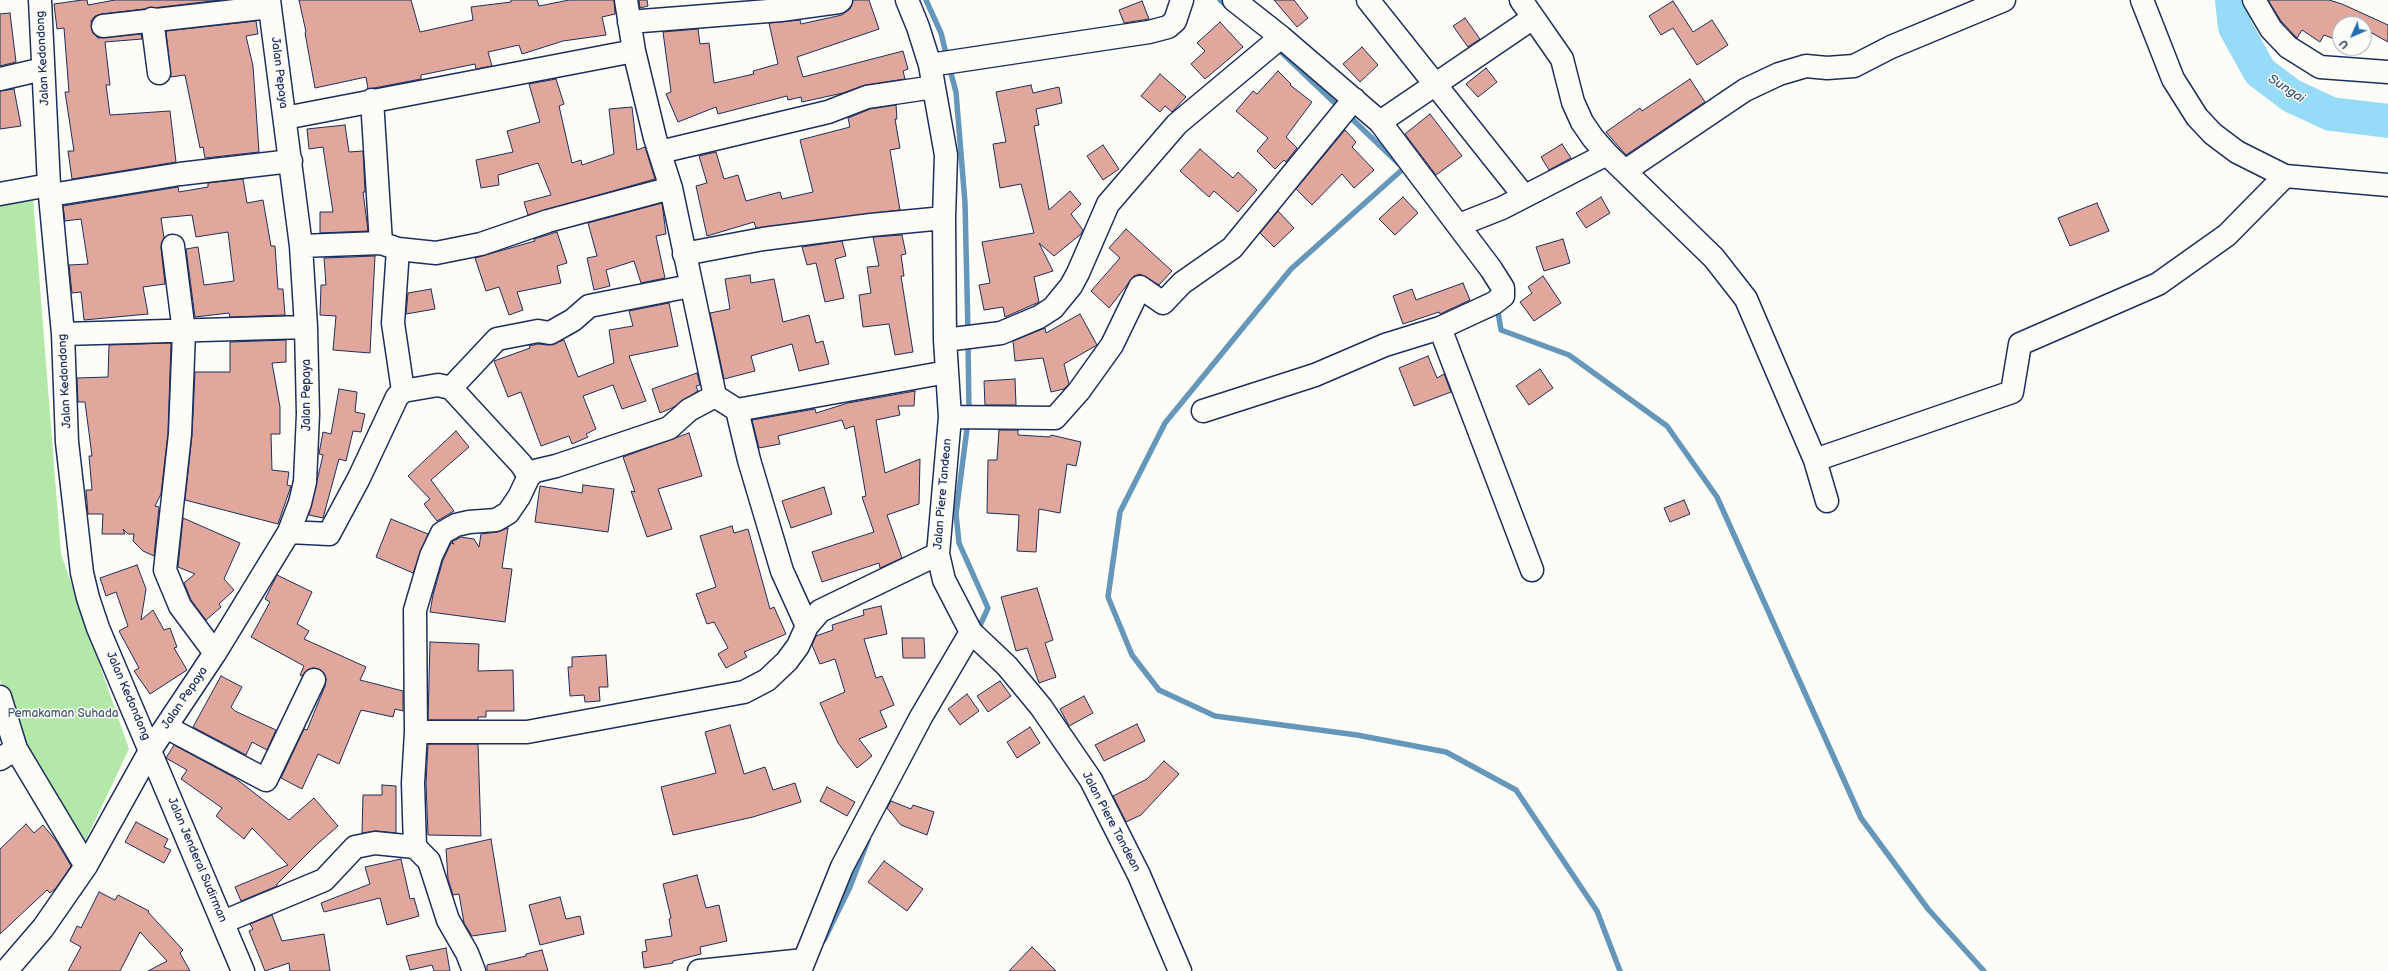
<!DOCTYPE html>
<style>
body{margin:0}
#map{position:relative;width:2388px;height:971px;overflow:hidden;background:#fdfcf7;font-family:"Balsamiq Sans",sans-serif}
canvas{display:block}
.north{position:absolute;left:2332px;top:16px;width:40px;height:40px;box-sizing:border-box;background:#fdfcf7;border:1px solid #a3aaba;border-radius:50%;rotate:225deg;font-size:11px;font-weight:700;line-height:16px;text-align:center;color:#1b2f5e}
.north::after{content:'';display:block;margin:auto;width:14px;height:18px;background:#1f6fb2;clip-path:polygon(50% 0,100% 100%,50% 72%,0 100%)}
</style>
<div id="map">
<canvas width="2388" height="971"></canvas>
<div class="north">U</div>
</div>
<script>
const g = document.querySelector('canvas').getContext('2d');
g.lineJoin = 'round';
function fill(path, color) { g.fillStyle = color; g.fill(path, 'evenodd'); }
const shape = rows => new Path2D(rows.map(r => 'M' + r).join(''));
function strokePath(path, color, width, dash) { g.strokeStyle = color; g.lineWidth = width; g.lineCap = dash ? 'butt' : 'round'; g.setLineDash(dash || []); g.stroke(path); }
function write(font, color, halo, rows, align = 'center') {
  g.font = font + ' "Balsamiq Sans",sans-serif'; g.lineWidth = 3; g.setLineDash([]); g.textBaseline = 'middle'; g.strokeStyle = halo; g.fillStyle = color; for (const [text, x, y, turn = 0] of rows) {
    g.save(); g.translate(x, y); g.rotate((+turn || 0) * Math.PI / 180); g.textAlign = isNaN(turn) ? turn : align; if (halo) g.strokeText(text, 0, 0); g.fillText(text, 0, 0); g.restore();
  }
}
fill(shape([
 [33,198,61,554,129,749,84,844,17,735,0,679,0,203]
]), '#b3e8a9');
strokePath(shape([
 [926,0,941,33,947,58],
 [1220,0,1229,7],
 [1278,49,1340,108],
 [949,66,956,92,965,203,968,332],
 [1348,115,1399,164],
 [1404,168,1291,269,1165,423,1120,512,1108,597,1132,655,1159,690,1215,716,1357,735,1446,752,1516,790,1597,911,1620,971],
 [1497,306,1501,330,1569,355,1667,426,1717,497,1861,818,1928,909,1984,971],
 [968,341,969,412],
 [968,421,956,514,959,543,988,608,977,632],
 [824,940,850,887,868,840]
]), '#6597ba', 5.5);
strokePath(shape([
 [2232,0,2235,27,2260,72,2292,96,2331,114,2388,121]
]), '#96dcf8', 34);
const building = shape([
 [82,0,87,0,88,5,115,0,221,0,102,14,95,16,91,21,93,33,98,38,141,34,142,39,105,42,110,85,106,85,110,115,170,111,176,162,72,179,68,151,74,151,65,92,69,92,64,28,57,29,54,4,82,0],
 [299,0,411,0,420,32,473,20,471,7,511,2,511,0,537,0,539,6,569,0,614,0,615,14,602,17,606,35,563,41,522,54,519,45,488,52,492,66,476,69,475,64,421,75,421,79,374,88,368,89,366,77,315,88,305,33,306,32,299,0],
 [639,0,647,0,648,6,640,8,639,0],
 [853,0,869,0,879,29,797,57,803,77,903,51,908,69,903,71,905,79,865,85,843,93,802,102,801,97,788,100,787,96,718,114,716,107,678,122,666,94,671,92,663,32,698,29,700,44,709,43,714,83,754,74,753,71,778,64,769,23,800,20,801,24,842,15,850,9,853,0],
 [1274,0,1294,0,1308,18,1297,27,1274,0],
 [2268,0,2329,0,2342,4,2388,25,2388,42,2370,32,2364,46,2364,24,2340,24,2340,41,2324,35,2320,42,2302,30,2297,38,2281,21,2268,0],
 [1142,1,1149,19,1124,23,1119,10,1142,1],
 [1673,1,1693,32,1712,20,1728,45,1697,65,1673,28,1661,35,1649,16,1673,1],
 [10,13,16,62,0,66,0,14,10,13],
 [1465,18,1480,39,1468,47,1453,26,1465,18],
 [256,21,258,34,246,36,253,66,259,152,205,158,203,147,200,148,185,75,171,77,166,31,256,21],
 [1220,22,1243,47,1205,79,1191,64,1205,51,1197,43,1220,22],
 [1362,47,1378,65,1360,82,1343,64,1362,47],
 [1486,68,1497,82,1478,97,1466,84,1486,68],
 [1278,71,1291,84,1290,85,1312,102,1286,137,1297,148,1286,162,1284,160,1275,169,1257,151,1268,138,1236,111,1253,91,1257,94,1278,71],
 [1160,74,1186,97,1172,112,1165,106,1160,112,1141,96,1160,74],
 [556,79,564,104,559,106,572,163,581,160,582,165,614,154,609,109,632,107,637,150,645,147,655,179,528,215,524,202,551,195,538,163,498,175,499,185,481,188,476,160,513,152,507,131,540,122,529,84,556,79],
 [1690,79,1705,102,1626,155,1606,132,1640,108,1642,111,1690,79],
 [1031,85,1033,93,1059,87,1062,103,1036,109,1039,125,1034,126,1049,210,1070,191,1081,204,1071,214,1083,230,1081,234,1054,256,1039,243,1053,271,1034,277,1039,302,1005,317,1003,307,984,310,979,285,990,283,982,242,1034,233,1021,184,1000,188,993,144,1006,142,996,92,1031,85],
 [14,89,21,126,0,129,0,91,14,89],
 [896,105,897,119,895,119,900,148,890,150,900,210,756,228,754,222,707,236,696,186,707,183,699,156,716,152,724,179,738,175,746,201,780,192,782,199,813,192,800,140,850,127,848,118,870,109,896,105],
 [1430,114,1462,156,1436,175,1405,134,1430,114],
 [345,125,349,152,363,151,365,192,363,192,368,231,320,233,320,212,333,212,323,147,309,149,307,129,345,125],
 [1345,130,1356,142,1352,147,1374,170,1354,188,1342,174,1312,205,1296,189,1345,130],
 [1562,144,1571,158,1549,170,1541,157,1562,144],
 [1103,145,1119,169,1103,180,1087,156,1103,145],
 [1200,149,1233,178,1238,172,1257,190,1238,212,1214,191,1209,197,1180,171,1200,149],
 [243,179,247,203,263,200,271,246,275,246,278,289,283,289,285,315,230,317,229,313,195,317,186,249,198,247,204,285,234,281,228,232,196,237,192,215,161,218,164,238,161,248,165,284,143,287,148,314,84,320,81,292,72,293,69,265,88,264,81,219,65,221,63,206,178,187,179,192,208,187,208,183,243,179],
 [1403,197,1418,213,1395,235,1379,219,1403,197],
 [1601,197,1610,213,1586,228,1576,213,1601,197],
 [662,203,666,234,656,236,665,278,641,283,634,261,606,270,610,286,594,290,587,258,597,256,588,223,662,203],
 [2097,203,2109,231,2070,246,2058,218,2097,203],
 [1278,211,1294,228,1274,247,1260,233,1278,211],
 [1126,229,1172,271,1159,285,1140,274,1134,276,1109,308,1091,291,1120,258,1109,248,1126,229],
 [557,232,567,263,557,266,561,283,517,292,523,310,509,315,499,287,486,291,475,258,535,241,534,239,557,232],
 [902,235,906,254,901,255,904,276,901,276,913,352,895,355,889,324,863,327,859,295,871,293,867,267,879,266,873,237,902,235],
 [1563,239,1570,263,1544,271,1536,247,1563,239],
 [842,241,846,256,835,259,844,298,825,302,816,263,807,265,802,247,842,241],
 [375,256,370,353,333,350,336,316,320,315,321,285,326,285,324,258,375,256],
 [750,275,751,283,774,279,783,322,809,315,816,343,823,341,829,364,799,371,792,344,751,356,755,371,724,379,710,313,730,309,725,279,750,275],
 [1543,276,1561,303,1534,321,1520,302,1532,293,1528,287,1543,276],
 [1463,283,1470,300,1440,314,1439,312,1403,324,1393,296,1412,289,1416,300,1463,283],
 [431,289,435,309,406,314,408,293,431,289],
 [669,303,678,346,629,356,646,401,622,409,613,385,583,396,596,429,586,434,588,437,572,444,569,436,541,446,521,392,508,397,494,361,530,348,529,346,538,344,548,345,564,340,578,377,614,363,609,330,633,326,629,311,669,303],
 [1080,314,1097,345,1064,364,1069,384,1064,389,1051,392,1043,358,1015,361,1013,341,1045,328,1046,333,1080,314],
 [286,340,286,362,272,363,280,407,280,434,271,434,272,470,289,472,287,485,291,486,278,524,185,500,192,435,195,372,230,372,230,342,286,340],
 [171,343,168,433,161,494,155,506,159,507,154,556,143,551,133,541,134,534,128,534,123,529,125,534,102,534,103,514,88,514,86,490,92,490,89,456,92,456,85,402,78,402,77,378,108,377,109,345,171,343],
 [1428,356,1437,378,1444,374,1451,392,1414,406,1399,368,1428,356],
 [1540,369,1553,388,1529,405,1516,386,1540,369],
 [697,373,700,385,696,386,698,391,672,408,660,413,652,389,697,373],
 [1015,379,1016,405,985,405,984,381,1015,379],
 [339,389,357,392,355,412,365,414,361,432,353,431,346,461,339,459,323,518,309,515,323,455,319,454,323,432,331,434,339,389],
 [915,391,914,406,898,406,900,415,876,420,885,473,920,459,919,504,887,515,902,558,880,568,879,563,822,582,812,552,874,532,862,497,866,496,854,426,845,429,842,420,778,436,780,444,759,448,752,420,815,409,816,413,848,403,915,391],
 [999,430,1018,430,1018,435,1050,437,1051,435,1081,442,1076,466,1067,464,1060,513,1039,509,1036,552,1017,551,1019,515,987,513,988,460,997,460,999,430],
 [456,431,469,447,431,480,454,511,437,521,424,504,430,499,408,476,456,431],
 [689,433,702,476,658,489,672,529,647,537,631,491,635,492,623,457,689,433],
 [583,485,614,489,608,532,535,522,540,486,582,493,583,485],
 [824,487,832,514,791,528,782,501,824,487],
 [1684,500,1690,514,1670,522,1664,508,1684,500],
 [183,518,240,543,224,579,234,590,219,604,221,607,206,620,191,600,184,583,195,574,178,567,183,518],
 [391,519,428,534,413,573,376,557,391,519],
 [732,526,734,533,748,529,770,609,774,607,786,634,744,652,747,657,726,668,718,654,728,648,714,622,707,624,696,594,716,587,700,536,732,526],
 [508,528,502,568,512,569,505,622,430,612,433,595,443,560,451,543,454,544,452,542,461,537,474,539,479,547,481,534,497,532,508,528],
 [137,565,146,589,141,620,153,610,164,630,170,628,177,647,174,648,187,670,150,694,134,671,139,668,119,631,128,626,116,592,106,596,100,578,137,565],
 [277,575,312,592,297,624,309,631,304,639,366,667,360,680,403,691,403,711,395,709,393,717,361,710,339,764,318,754,302,789,281,778,304,729,307,730,325,686,326,679,324,673,313,668,307,670,302,676,300,675,304,666,251,637,270,602,265,599,277,575],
 [1037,588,1053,640,1045,643,1056,677,1039,683,1027,648,1016,651,1001,597,1037,588],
 [881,606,887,634,864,639,876,678,882,676,894,705,880,711,887,727,859,739,872,756,857,768,838,743,820,703,845,692,835,659,820,664,812,645,816,636,833,630,832,625,864,615,863,610,881,606],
 [902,638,924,638,925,658,903,658,902,638],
 [430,642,479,644,478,671,513,670,514,711,486,711,486,717,478,717,478,720,428,720,430,642],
 [606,655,608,687,599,687,600,701,585,702,584,695,570,696,568,667,572,667,572,657,606,655],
 [221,676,242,687,231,707,235,711,276,730,267,750,252,742,246,755,193,727,221,676],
 [1000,681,1011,696,988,712,977,696,1000,681],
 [967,694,979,711,960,725,948,709,967,694],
 [1084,696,1093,713,1069,726,1060,709,1084,696],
 [1137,724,1145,741,1104,761,1095,745,1137,724],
 [730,725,744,774,765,767,773,790,795,783,801,802,753,817,673,835,661,787,716,773,705,732,730,725],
 [1030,727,1040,743,1017,758,1007,742,1030,727],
 [428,744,478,744,481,836,428,835,426,783,428,744],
 [174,745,235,778,289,820,314,798,338,826,314,847,277,884,277,886,241,901,235,887,288,865,252,828,244,839,216,816,222,808,181,779,187,770,166,758,174,745],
 [1164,761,1179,774,1141,815,1126,822,1113,796,1147,779,1164,761],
 [382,785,396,786,396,833,376,831,362,833,363,795,382,795,382,785],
 [827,787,855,802,847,816,820,801,827,787],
 [891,801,911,809,913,805,934,812,927,835,901,825,887,808,891,801],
 [136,822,168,839,164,847,171,850,164,863,125,842,136,822],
 [26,824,34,833,43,825,57,842,71,866,56,888,50,893,47,890,0,934,0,849,26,824],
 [491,839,506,931,472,936,464,923,459,894,453,895,448,879,446,849,491,839],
 [401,859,410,899,414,898,419,916,387,925,380,898,324,912,321,903,370,884,365,867,401,859],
 [884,861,923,889,907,911,868,882,884,861],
 [697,875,706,908,719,905,727,941,700,947,701,954,673,961,673,963,644,968,642,952,647,951,645,940,672,936,669,919,671,918,663,884,697,875],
 [99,892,115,900,118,895,149,911,148,912,183,950,180,953,190,971,148,971,167,961,140,932,120,971,68,971,81,947,70,941,77,926,81,928,99,892],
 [560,897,566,919,580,916,584,934,540,945,529,905,560,897],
 [272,915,282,941,324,934,330,971,290,971,289,963,265,971,249,931,253,929,250,924,272,915],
 [1032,947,1056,971,1009,971,1032,947],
 [446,948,450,971,434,971,432,965,410,970,406,956,446,948],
 [542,950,548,971,487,971,487,965,526,956,526,954,542,950]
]);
fill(building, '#e1a79d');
strokePath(building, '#1b2f5e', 1);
const minor = shape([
 [40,0,49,185,63,334,67,442,82,573,88,598,98,628,243,971],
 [626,0,634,51,655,138,671,188,715,396,737,410,749,460,782,571,807,626],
 [907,0,918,27,930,65,946,155,944,218,945,340,950,417,938,554,944,580,971,632,1007,666,1041,707,1091,780,1139,875,1180,971],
 [1368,0,1524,196],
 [1521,0,1562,59,1573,102,1582,122,1593,138,1607,154,1714,258,1746,299,1815,460,1827,501],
 [2142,0,2173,79,2197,117,2213,134,2237,152,2285,176,2388,185],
 [2254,0,2271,29,2288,47,2320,67,2388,72],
 [152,19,159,73],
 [629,22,781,10,839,2,841,0],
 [103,26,270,7],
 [930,65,1149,32,1168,27,1175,21,1182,0],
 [0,79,43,69],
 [372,100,381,243],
 [285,118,634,51],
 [1380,122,1533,18],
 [660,152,828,112,867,97,934,87],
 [1625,171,1745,90,1779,74,1806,66,1827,68,1854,66,1891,47,2004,0],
 [0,194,49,185],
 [51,195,180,174,291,161],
 [1459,225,1502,208,1607,154],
 [173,246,184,332,180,434,165,570,180,606,215,653],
 [301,246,381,243,398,249,436,253,481,244,548,221,671,188],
 [398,249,393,323,403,391],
 [684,254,763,239,871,225,944,218],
 [1440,328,1532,570],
 [63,334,306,327],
 [945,340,1001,333,1039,317,1053,308,1071,286,1078,273,1108,204,1177,124,1281,37],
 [451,388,497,339,538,331,550,333,573,320,589,306,690,286],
 [737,410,947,372],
 [1203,411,1315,375,1385,345,1440,328,1494,303,1503,296,1503,288,1491,269,1380,122,1281,37,1234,0],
 [950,417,1055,418,1079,391,1112,345,1140,287,1163,303,1182,283,1232,248,1354,99],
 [1815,460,2012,392,2020,344,2158,284,2227,235,2285,176],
 [289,532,329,534,359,478,397,397,403,391,438,385,451,388,521,464,529,476],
 [0,697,16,749],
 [166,727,266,780,314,680],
 [416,732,415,610,431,556,442,533,456,525,469,522,496,520,508,513,519,497,529,476,535,471,556,466,669,428,689,410,715,396],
 [0,759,16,749,86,866],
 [415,847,413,783,416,732,527,732,744,692,767,680,787,661,798,646,807,626,820,611,938,554],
 [223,922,324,880,355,847,375,843,415,847,429,861,448,920,467,953,474,971],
 [6,971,43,928,86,866,151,749,215,653,289,532,300,503,305,482,308,414,306,327,301,246,269,0],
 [699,971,804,960],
 [800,971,842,867,921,717,971,632]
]);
strokePath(minor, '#1b2f5e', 25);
strokePath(minor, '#fdfcf7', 22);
write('12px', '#1b2f5e', '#fdfcf7', [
 ["Jalan Kedondong",43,58,-93],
 ["Jalan Pepaya",279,73,83],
 ["Jalan Kedondong",65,381,-93],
 ["Jalan Pepaya",307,395,-90],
 ["Jalan Piere Tandean",943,494,-85],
 ["Jalan Kedondong",128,696,67],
 ["Jalan Pepaya",185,698,-56],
 ["Jalan Piere Tandean",1111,822,62],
 ["Jalan Jenderal Sudirman",197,860,67]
]);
write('12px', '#415d71', '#fdfcf7', [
 ["Pemakaman Suhada",63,714]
]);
write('italic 13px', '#3a5a84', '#fdfcf7', [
 ["Sungai",2286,89,33]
]);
</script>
